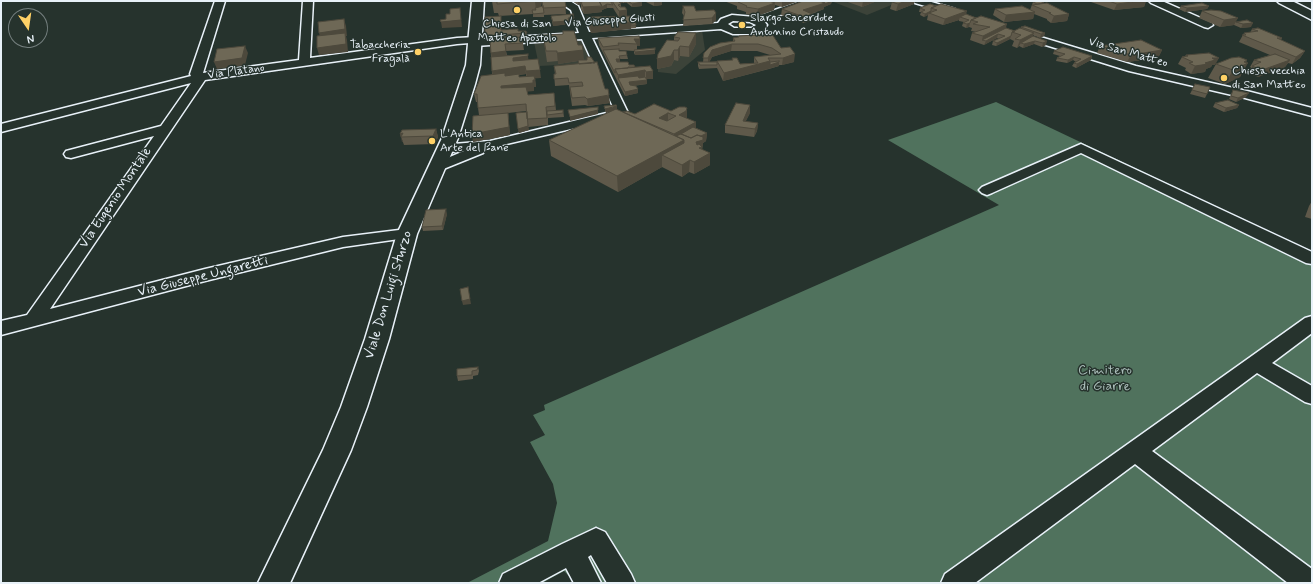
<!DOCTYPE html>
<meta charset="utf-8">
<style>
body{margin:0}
#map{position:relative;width:1313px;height:584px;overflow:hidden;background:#26332d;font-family:Mynerve,sans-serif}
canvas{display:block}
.frame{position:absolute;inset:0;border:2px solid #e8f1f8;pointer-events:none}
.north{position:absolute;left:8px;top:8px;width:40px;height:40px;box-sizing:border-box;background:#26332d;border:1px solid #747f7e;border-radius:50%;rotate:167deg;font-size:11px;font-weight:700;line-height:16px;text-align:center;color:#e8f1f8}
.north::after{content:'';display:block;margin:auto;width:14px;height:18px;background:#ffd166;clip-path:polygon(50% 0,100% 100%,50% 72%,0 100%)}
</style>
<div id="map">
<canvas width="1313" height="584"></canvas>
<div class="frame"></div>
<div class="north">N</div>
</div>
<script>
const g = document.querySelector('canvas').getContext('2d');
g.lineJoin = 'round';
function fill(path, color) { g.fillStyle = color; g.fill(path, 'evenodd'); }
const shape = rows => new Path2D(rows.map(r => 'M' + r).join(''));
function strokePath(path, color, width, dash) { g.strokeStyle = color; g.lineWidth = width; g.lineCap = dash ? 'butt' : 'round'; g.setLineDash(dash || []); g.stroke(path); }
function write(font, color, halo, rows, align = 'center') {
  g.font = font + ' Mynerve,sans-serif'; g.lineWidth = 3; g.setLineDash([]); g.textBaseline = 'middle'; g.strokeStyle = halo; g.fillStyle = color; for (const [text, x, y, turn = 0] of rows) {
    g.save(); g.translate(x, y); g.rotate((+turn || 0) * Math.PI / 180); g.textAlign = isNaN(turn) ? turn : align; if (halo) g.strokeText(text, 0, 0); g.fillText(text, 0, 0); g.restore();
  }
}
fill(shape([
 [831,1,901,1,867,15],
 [702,30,705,50,676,74,658,72,658,64,680,32],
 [583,39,591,61,579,64,539,66,534,42]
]), '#3c4339');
fill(shape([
 [996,102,1312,252,1312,583,576,583,564,571,542,583,467,583,548,541,557,503,553,484,530,442,545,435,533,415,545,410,544,405,999,205,888,140]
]), '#50725d');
const minor = shape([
 [215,1,225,1,203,73,299,60,303,1,313,1,310,58,457,38,475,37,480,39,579,33,571,10,558,1,570,1,578,6,589,32,718,23,721,19,732,15,755,17,800,1,814,1,812,3,764,21,767,25,763,31,752,34,733,34,721,29,592,38,628,113,627,116,485,149,483,153,436,172,431,171,429,168,431,165,464,151,446,152,441,151,439,148,441,145,490,141,615,111,582,39,475,46,470,43,457,44,205,80,50,309,205,269,343,237,407,229,413,231,415,234,413,237,343,247,205,281,1,335,1,321,27,315,154,136,71,158,66,157,64,154,66,151,161,126,191,83,1,132,1,124,191,76,190,74,215,1],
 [733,21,750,22,756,25,752,28,734,28,728,24,733,21],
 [913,1,928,1,955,9,957,11,952,14,915,3,913,1],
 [1149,1,1162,1,1212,23,1213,25,1208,28,1204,27,1151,3,1149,1],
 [1024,32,1136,66,1247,91,1312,108,1312,116,1245,98,1129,71,1020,37,1019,35,1024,32],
 [1081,144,1312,252,1312,264,1306,263,1081,153,992,193,987,195,982,193,979,190,982,187,1081,144],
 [1312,316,1312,333,1272,363,1312,386,1312,404,1305,402,1257,373,1152,451,1312,569,1312,583,1288,583,1135,464,975,583,941,583,945,574,1249,358,1305,318,1312,316],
 [596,528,605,532,631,574,635,583,607,583,591,555,588,557,601,583,574,583,566,568,538,583,499,583,503,574,562,544,596,528]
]);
const major = shape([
 [472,1,484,1,480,65,475,84,458,138,417,234,389,339,367,407,351,450,290,583,258,583,323,450,341,407,365,339,397,234,442,138,466,65,472,1]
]);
const highway = shape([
 [1277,1,1292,1,1312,11,1312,20,1279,3,1277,1]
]);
strokePath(minor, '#e8f1f8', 3);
strokePath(major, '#e8f1f8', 3);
strokePath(highway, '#e8f1f8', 3);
fill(minor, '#26332d');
fill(major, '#26332d');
fill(highway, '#26332d');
fill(shape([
 [492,1,541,1,541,6,542,6,541,1,565,1,566,14,544,15,544,17,533,17,533,14,499,16,498,13,494,13],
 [572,1,640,1,642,6,632,7,627,3,620,3,621,4,621,7,627,16,635,18,636,28,591,33,587,21,587,18,618,16,613,8,607,8,602,10,602,12,584,14,581,9,581,4,578,5],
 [644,1,662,1,662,5,654,6],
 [724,1,799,1,782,7,775,5,774,10,757,16,746,14,746,12,737,9,737,6],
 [832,1,831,4,824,7,824,9,812,14,812,20,804,23,781,15,782,9],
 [845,1,877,1,862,7],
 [1092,1,1146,1,1144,7,1114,10,1091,2],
 [892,2,914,4,896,11,890,9],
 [1033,2,1044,3,1069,14,1067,21,1051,23,1047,20,1047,19,1034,14,1033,19,1004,22,993,15,995,9,1030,10],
 [930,4,966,14,1015,31,1021,29,1021,27,1045,33,1044,36,1040,38,1033,35,1033,36,1046,45,1042,47,1034,44,1023,48,1019,46,1017,48,1012,46,1014,41,1010,39,996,46,992,45,993,41,999,39,997,38,984,45,970,40,972,33,976,32,971,31,972,28,969,27,966,28,962,26,963,23,964,22,959,21,959,20,943,25,927,20,928,15,924,17,920,15,921,12,919,12,920,8],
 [683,6,696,11,714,10,716,20,712,24,683,26,684,16,682,13],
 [1181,6,1209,6,1207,9,1185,12,1179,9],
 [1202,11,1236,22,1251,27,1241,28,1234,25,1220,27,1199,18],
 [501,16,501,30,518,31,526,31,527,37,485,39,485,36],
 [551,16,574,18,574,21,569,21,569,24,553,26],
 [1252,29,1282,38,1281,40,1305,51,1300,58,1292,64,1288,63,1285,67,1258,77,1248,73,1251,67,1250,67,1254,60,1270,55,1239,42,1244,33,1250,33],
 [696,33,696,44,689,57,680,56,678,61,674,60,671,66,657,69,674,40,674,37],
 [543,35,578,45,584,60,587,60,587,57,610,103,588,106,585,105,572,106,569,85,555,86,554,74,555,74,554,66,579,64,578,61,558,64,558,61,547,62],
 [739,36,781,48,794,62,782,65,779,65,779,66,769,69,723,81,717,68,699,69,698,66,698,62,703,62,704,53,733,41,733,38,738,37],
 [731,51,757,51,770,55,754,57,754,63,740,64,732,58,732,60,709,62,712,57],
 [522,37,524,50,506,51,507,55,529,60,541,78,535,78,536,87,534,87,534,91,527,91,528,95,554,93,556,110,563,110,564,117,548,118,548,125,528,127,529,130,519,133,516,113,527,112,526,111,508,113,510,135,473,142,479,115,478,108,478,102,476,102,474,94,492,74,490,40],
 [526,74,526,77,519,77,519,75],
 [598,38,640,39,640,46,637,46,637,50,655,54,635,55,634,53,634,51,619,50,619,51,627,55,628,59,620,59,620,62,635,67,650,66,653,79,646,79,647,84,633,86,638,93,625,96,599,45],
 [1100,46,1162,50,1158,58,1127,62,1097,53],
 [1054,51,1092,56,1091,60,1076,68,1072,66,1074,63,1076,62,1073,60,1067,63,1056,61,1057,58,1060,56,1053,54],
 [1186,55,1215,65,1212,65,1211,67,1206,69,1205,72,1191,74,1185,70,1186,68,1178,64,1182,57,1185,56],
 [1247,60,1240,77,1225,84,1208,78,1216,64],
 [1195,84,1207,94,1205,98,1190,94],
 [1233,90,1246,97,1236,102,1229,99],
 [1215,103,1239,105,1237,108,1224,112,1213,107],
 [654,104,687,118,696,128,707,133,706,141,703,143,702,150,710,153,710,165,694,174,689,172,682,177,662,167,618,192,551,156,549,140,612,111,606,113,604,106,617,110,623,112,635,114],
 [750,113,745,122,758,123,757,131,754,137,725,133,725,125],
 [436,129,438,137,435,144,404,145,400,134],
 [1312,201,1312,219,1305,217,1309,206],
 [447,214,443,230,423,231,422,227],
 [478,367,479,371,478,375,473,376,473,379,458,381,457,376]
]), '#5f594a');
fill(shape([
 [535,1,541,1,541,10,536,11],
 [578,1,594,1,581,2,581,4,578,5],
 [614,1,623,1,623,3,615,4],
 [624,1,627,1,627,3,624,3],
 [654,1,662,1,662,5,654,6],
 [782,1,799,1,782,7],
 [832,1,831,4,824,7,824,9,804,16,803,10,825,3],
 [863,1,877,1,862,7],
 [906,1,915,1,914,4,896,11,898,4],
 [1140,1,1146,1,1144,7,1114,10,1117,4],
 [1205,1,1218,1,1204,2],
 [642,2,642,6,632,7,632,4],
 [775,3,774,10,757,16,758,9],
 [607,4,607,8,602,10,602,12,584,14,583,7],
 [1209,6,1207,9,1185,12,1187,8],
 [460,8,462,27,442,28,441,22,461,20],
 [627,10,627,16,619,17,619,11],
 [931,11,930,14,929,13,928,15,924,17,925,14],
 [967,11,965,18,960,17,959,20,943,25,945,19],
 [1035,12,1033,19,1004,22,1006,15],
 [716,13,716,20,712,24,712,18],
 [812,14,812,20,804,23,804,17],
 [1069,14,1067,21,1051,23,1054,16],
 [1238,18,1234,25,1220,27,1224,20],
 [344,19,346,26,347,36,346,36,347,40,348,52,319,55,317,48,321,40,319,33],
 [569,21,569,24,553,26,553,22],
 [631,22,631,29,591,33,590,26],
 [970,23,969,27,966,28,967,24],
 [1253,23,1251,27,1241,28,1243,24],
 [1007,24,1005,31,982,40,983,36],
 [696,33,696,44,689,57,689,47],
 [1034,33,1031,40,1021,43,1019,46,1017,48,1020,40],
 [1045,33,1044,36,1040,38,1041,34],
 [998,34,997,38,984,45,986,41],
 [1011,36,1010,39,996,46,997,43],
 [634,39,640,39,640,46,637,46,637,44],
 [1035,41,1034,44,1023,48,1024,44],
 [1047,41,1046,45,1042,47,1043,43],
 [505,44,507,59,492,60,491,53],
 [732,44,731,51,712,57,708,65,708,58,712,50],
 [245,46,248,53,245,65,217,69,214,62],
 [680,46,680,56,678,61,678,50],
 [583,50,584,60,558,64,557,53],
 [655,50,655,54,635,55,635,52],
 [674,50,674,60,671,66,657,69,657,59],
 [1162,50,1158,58,1127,62,1131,55],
 [1305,51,1300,58,1292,64,1296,57],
 [795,54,794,62,782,65,783,58],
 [528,56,529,64,514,65,513,58],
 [1092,56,1091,60,1076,68,1077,64],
 [1074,57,1073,60,1067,63,1068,60],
 [1212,58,1219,58,1215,65,1212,65,1211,67,1206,69,1205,72,1191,74,1195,66,1205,63],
 [616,59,620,59,620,62,616,63],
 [1247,60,1245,65,1248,63,1240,77,1225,84,1233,70,1244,62],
 [1290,60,1285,67,1258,77,1262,70],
 [770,61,770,65,779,62,779,66,723,81,724,73],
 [525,66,526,74,493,78,492,71],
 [540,70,541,78,527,79,526,71],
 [645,70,645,78,618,78,618,75],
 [653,71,653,79,646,79,646,72],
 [535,80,536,87,534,87,534,91,502,94,501,86],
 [647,80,647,84,629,86,629,82],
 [638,89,638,93,625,96,625,92],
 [1249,93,1246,97,1236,102,1238,98],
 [609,95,610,103,588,106,587,99],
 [750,105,750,113,743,127,743,121],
 [1239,105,1237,108,1224,112,1226,108],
 [617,106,617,110,606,113,605,109],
 [687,108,687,120,679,115],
 [598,110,598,114,570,121,570,117],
 [508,113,510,135,473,142,472,134],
 [668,113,668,124,659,118],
 [696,122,696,134,674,139,674,134],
 [758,123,757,131,754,137,755,129],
 [528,124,529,130,519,133,518,129],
 [436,129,438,137,435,144,433,136],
 [403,133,401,137,403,142,402,142,400,134],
 [707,133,706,141,703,143,702,151,710,153,710,165,694,174,694,162,691,142],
 [684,140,684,155,662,155,662,167,618,192,617,176],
 [690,160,689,172,682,177,682,165],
 [446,209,447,214,443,230,442,226],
 [468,287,471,304,463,305,462,301]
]), '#4d493c');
const building = shape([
 [497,1,535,1,497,4,497,1],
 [542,1,565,1,566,7,543,8,542,1],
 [586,1,599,1,602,6,583,7,581,2,586,1],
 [599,1,610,1,613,5,607,4,602,7,599,1],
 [612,1,618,1,621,4,618,5,620,7,625,7,627,10,619,11,612,1],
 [628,1,640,1,642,2,632,4,628,1],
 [741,1,769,1,775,3,758,9,746,7,747,6,738,2,741,1],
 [803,1,820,1,825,3,803,10,812,14,804,17,782,9,803,1],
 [820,1,832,1,825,4,825,3,820,1],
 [895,1,906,1,898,4,892,2,895,1],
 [1040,1,1044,3,1037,4,1033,2,1040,1],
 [1109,1,1140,1,1117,4,1109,1],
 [1047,3,1069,14,1054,16,1049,13,1051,13,1032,5,1047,3],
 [1202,3,1209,6,1187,8,1181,6,1202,3],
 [930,4,936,6,931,8,931,11,925,14,921,12,925,10,920,8,930,4],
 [941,4,967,11,945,19,929,13,937,10,931,8,941,4],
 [543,6,544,13,533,14,532,10,536,10,535,8,543,6],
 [683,6,694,6,696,11,714,10,716,13,712,18,683,20,685,12,683,6],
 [1022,6,1035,12,1006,15,995,9,1022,6],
 [460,8,461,20,441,22,440,20,446,19,446,14,450,14,450,9,460,8],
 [1211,10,1221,11,1238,18,1224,20,1202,11,1211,10],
 [573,14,574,18,568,18,569,21,553,22,551,16,573,14],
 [966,14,976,18,971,20,970,23,967,24,963,23,969,20,960,17,966,14],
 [501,16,501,30,518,29,518,31,526,31,527,33,485,36,485,17,501,16],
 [634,16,635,18,630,18,631,22,590,26,587,17,634,16],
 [981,16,1007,24,983,36,972,33,990,27,973,24,978,22,971,20,981,16],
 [344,19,345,29,319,33,318,22,344,19],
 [1247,20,1253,23,1243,24,1236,22,1247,20],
 [635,21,636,25,631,25,631,22,630,22,635,21],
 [1025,26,1045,33,1041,34,1021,27,1025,26],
 [1006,28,1015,31,1012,32,1011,36,997,43,993,41,1005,36,998,34,986,41,982,40,1006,28],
 [1020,28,1034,33,1020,40,1015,39,1021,35,1012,32,1020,28],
 [1258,28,1282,38,1277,38,1305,51,1296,57,1242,35,1246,35,1244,33,1258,31,1252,29,1258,28],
 [563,31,574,31,578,45,582,45,583,50,557,53,557,51,546,51,543,35,563,34,563,31],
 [678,32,696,33,689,47,680,46,678,50,674,50,671,56,657,59,658,54,667,40,678,41,680,38,674,37,678,32],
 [345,33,346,44,317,48,317,36,345,33],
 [772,34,781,48,790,47,795,54,783,58,768,58,770,61,724,73,717,61,733,60,732,58,737,58,740,64,758,63,754,57,781,54,772,48,758,44,732,44,712,50,708,58,703,58,704,53,710,47,720,43,735,41,733,38,739,37,739,36,772,34],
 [639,36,640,39,634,39,637,44,618,43,619,45,603,47,598,38,639,36],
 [1033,36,1047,41,1043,43,1035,41,1024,44,1021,43,1033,36],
 [522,37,523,43,505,44,506,51,491,53,490,40,522,37],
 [1141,40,1162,50,1131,55,1100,46,1141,40],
 [245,46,242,58,214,62,217,49,245,46],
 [1063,47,1092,56,1077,64,1074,63,1081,59,1074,57,1068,60,1057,58,1065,54,1054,51,1063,47],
 [655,48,655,50,635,52,634,50,655,48],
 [619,49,619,51,626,51,627,55,619,56,620,59,616,59,617,62,628,62,629,65,634,65,635,67,628,67,628,68,615,69,615,73,603,50,619,49],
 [1209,53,1219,58,1212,58,1215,60,1205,63,1208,64,1195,66,1189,63,1193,62,1182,57,1188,56,1186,55,1209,53],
 [528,54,528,56,513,58,513,61,538,59,540,70,526,71,525,66,492,71,491,57,528,54],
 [1275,54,1290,60,1262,70,1252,66,1261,62,1254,60,1275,54],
 [587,57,591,57,595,63,579,64,578,60,587,60,587,57],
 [1239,57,1247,60,1244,62,1248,63,1233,70,1216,64,1231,58,1239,57],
 [779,61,779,62,770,65,770,62,779,61],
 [597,62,605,89,608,89,609,95,587,99,585,97,572,98,570,87,583,86,582,82,569,83,568,78,554,79,554,74,556,74,554,66,597,62],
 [698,62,717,62,717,65,700,65,698,62],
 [650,66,653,71,646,72,645,70,618,75,615,69,650,66],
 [505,73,505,76,519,74,519,77,534,76,535,80,533,80,533,83,501,86,501,88,526,87,528,95,554,93,555,106,546,107,547,118,527,119,526,104,478,108,477,94,474,94,481,76,505,73],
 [638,76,639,78,645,77,647,80,629,82,630,85,636,86,638,89,625,92,618,78,638,76],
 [1195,84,1210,87,1207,94,1192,90,1195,84],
 [1233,90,1249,93,1238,98,1231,96,1233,90],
 [1228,100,1239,105,1226,108,1215,103,1228,100],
 [736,103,750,105,743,121,758,123,755,129,725,125,736,103],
 [654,104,671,111,679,107,685,107,687,108,686,111,679,115,696,122,674,134,623,112,627,111,635,114,654,104],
 [668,113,676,116,667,121,659,118,668,113],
 [616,105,617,106,605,109,604,106,616,105],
 [598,107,598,110,570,117,568,110,598,107],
 [616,109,684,140,617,176,549,140,616,109],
 [563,110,563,113,547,115,547,111,563,110],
 [527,112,528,126,518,129,516,113,527,112],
 [508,113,509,127,472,134,473,116,508,113],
 [693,127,707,133,701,136,697,135,691,138,681,134,693,127],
 [436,129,433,136,401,137,403,133,400,134,402,130,436,129],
 [681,134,691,138,697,135,703,137,703,140,696,142,697,145,699,144,702,147,699,148,710,153,694,162,690,160,682,165,662,155,684,143,684,140,676,136,681,134],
 [446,209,442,226,422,227,426,210,446,209],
 [468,287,470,299,462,301,460,289,468,287],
 [478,367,477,370,472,371,472,375,457,376,457,369,478,367]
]);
fill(building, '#6e6856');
strokePath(building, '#4d493c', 1);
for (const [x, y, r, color] of [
 [517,10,4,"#ffd166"],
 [742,25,4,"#ffd166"],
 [418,52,4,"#ffd166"],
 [1224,78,4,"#ffd166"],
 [432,141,4,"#ffd166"]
]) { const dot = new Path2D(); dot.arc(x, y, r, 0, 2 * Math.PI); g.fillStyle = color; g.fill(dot); strokePath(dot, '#26332d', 1.5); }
write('12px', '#e8f1f8', '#26332d', [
 ["Slargo Sacerdote",750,18],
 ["Antonino Cristaudo",750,32],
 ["Chiesa di San",517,24,"center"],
 ["Matteo Apostolo",517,38,"center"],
 ["Tabaccheria",410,45,"right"],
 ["Fragalà",410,59,"right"],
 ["Chiesa vecchia",1232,71],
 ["di San Matteo",1232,85],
 ["L'Antica",440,134],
 ["Arte del Pane",440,148]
], 'left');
write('12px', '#e8f1f8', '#26332d', [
 ["Via Giuseppe Giusti",610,21,-4],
 ["Via San Matteo",1128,53,16],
 ["Via Platano",236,72,-8]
]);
write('14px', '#e8f1f8', '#26332d', [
 ["Via Eugenio Montale",116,198,-56],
 ["Via Giuseppe Ungaretti",203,277,-14],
 ["Viale Don Luigi Sturzo",389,295,-73]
]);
write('14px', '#abbeba', '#26332d', [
 ["Cimitero",1105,371],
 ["di Giarre",1105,387]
]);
</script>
